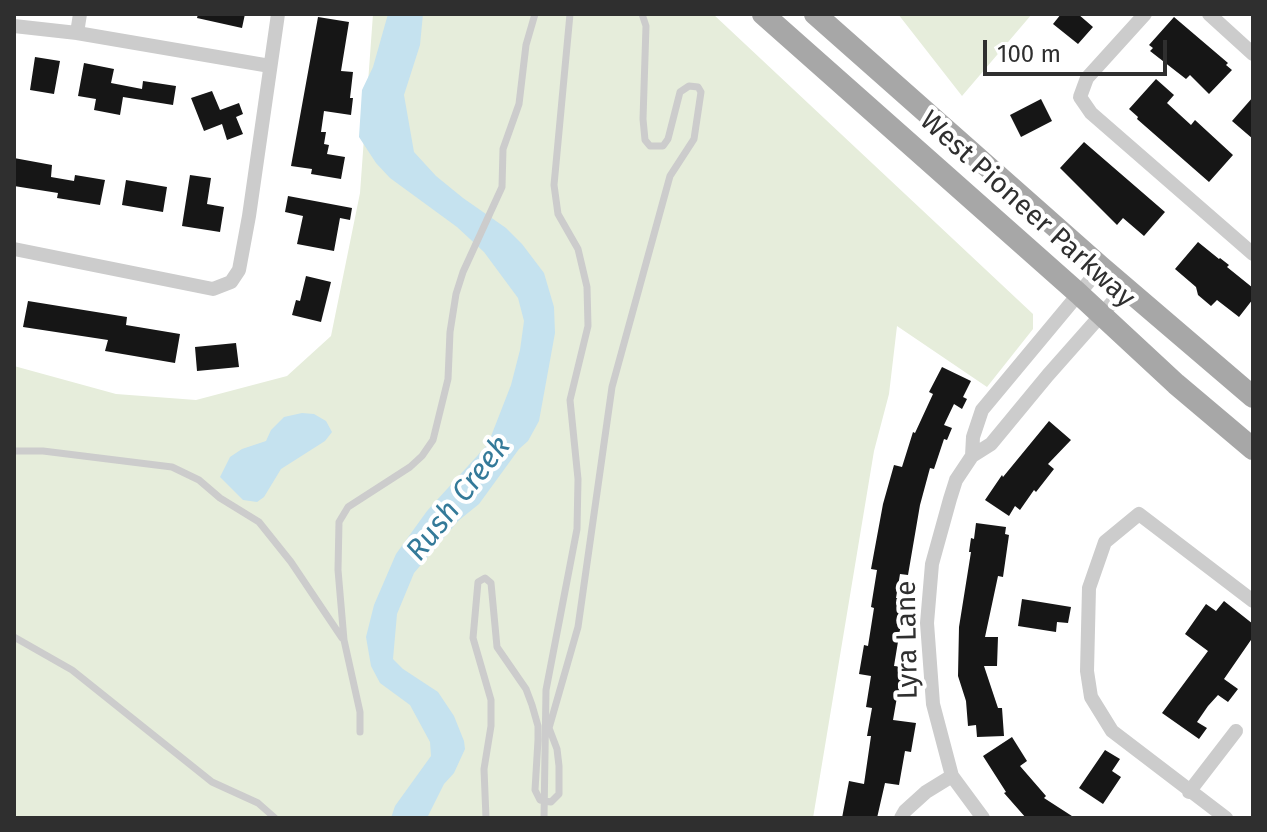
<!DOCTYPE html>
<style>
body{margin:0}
#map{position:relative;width:1267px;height:832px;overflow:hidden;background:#fff;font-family:"Fira Sans",sans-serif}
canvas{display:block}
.frame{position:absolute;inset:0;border:16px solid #2f2f2f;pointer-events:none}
.scale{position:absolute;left:983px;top:40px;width:184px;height:36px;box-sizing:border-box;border:4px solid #2f2f2f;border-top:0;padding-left:10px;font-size:24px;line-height:28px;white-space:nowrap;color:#2f2f2f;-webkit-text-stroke:6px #fff;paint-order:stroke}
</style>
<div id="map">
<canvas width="1267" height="832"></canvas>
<div class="frame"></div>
<div class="scale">100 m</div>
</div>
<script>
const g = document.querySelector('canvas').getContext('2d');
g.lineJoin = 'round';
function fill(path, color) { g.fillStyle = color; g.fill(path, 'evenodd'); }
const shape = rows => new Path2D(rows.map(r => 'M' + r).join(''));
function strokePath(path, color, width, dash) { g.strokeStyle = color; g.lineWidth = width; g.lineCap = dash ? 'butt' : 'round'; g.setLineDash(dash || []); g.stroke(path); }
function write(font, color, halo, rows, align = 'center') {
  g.font = font + ' "Fira Sans",sans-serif'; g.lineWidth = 8; g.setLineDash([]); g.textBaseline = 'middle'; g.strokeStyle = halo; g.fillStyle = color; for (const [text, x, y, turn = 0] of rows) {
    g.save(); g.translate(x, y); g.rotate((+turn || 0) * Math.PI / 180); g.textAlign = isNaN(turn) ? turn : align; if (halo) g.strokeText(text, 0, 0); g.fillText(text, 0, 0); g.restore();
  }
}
fill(shape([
 [373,14,713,14,1033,314,1033,329,987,387,897,326,889,394,874,451,813,818,14,818,14,366,116,394,196,400,287,376,331,336,360,193],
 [898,14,1032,14,962,96]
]), '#e6eddb');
fill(shape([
 [388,14,423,14,420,45,404,95,414,152,436,176,463,198,506,228,522,244,544,273,554,307,555,333,539,421,528,441,519,449,479,504,458,521,414,573,397,614,393,659,403,669,438,692,454,716,464,741,465,749,454,773,444,784,427,818,391,818,395,806,431,756,430,742,410,705,380,683,371,666,366,637,374,605,396,554,427,511,488,444,511,385,520,350,524,321,518,298,484,252,457,227,390,178,376,163,359,137,362,90,373,67],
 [302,413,314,414,326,421,332,432,325,441,281,469,264,497,257,502,243,500,220,477,230,457,242,449,266,441,271,430,284,417]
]), '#c5e2ef');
fill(shape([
 [198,14,245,14,242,28,197,18],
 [1061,14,1078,14,1093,27,1078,44,1053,24],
 [318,17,349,22,341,71,353,72,350,98,353,98,351,115,324,111,321,132,326,132,324,144,329,145,327,154,345,157,341,179,311,174,312,169,291,166],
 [1174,17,1228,63,1226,65,1232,70,1209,94,1190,75,1186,79,1150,51,1153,48,1149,45],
 [35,57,60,61,54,94,30,90],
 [84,63,114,69,111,83,142,89,143,81,176,86,173,105,123,97,120,115,94,110,96,99,78,96],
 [1156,79,1174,95,1167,103,1191,125,1195,120,1233,155,1209,182,1137,119,1138,117,1129,109],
 [212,91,220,110,239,103,243,114,236,117,243,134,227,140,222,124,204,131,191,98],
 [1253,97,1253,139,1232,121],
 [1041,99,1052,121,1021,137,1010,115],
 [1084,142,1165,212,1144,236,1123,218,1117,225,1060,168],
 [14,158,52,165,51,177,74,181,75,175,105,180,100,205,57,198,58,193,14,186],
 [190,175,211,178,207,204,224,207,220,232,182,226],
 [126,180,167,187,163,212,122,205],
 [288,196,352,208,350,220,340,218,334,251,297,244,303,216,285,212],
 [1198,242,1219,259,1220,258,1229,265,1227,267,1253,288,1253,299,1239,317,1217,300,1211,306,1198,295,1196,287,1175,269],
 [306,276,331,282,321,322,292,315,296,300,300,301],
 [28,301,127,317,126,325,180,334,175,363,105,351,108,340,23,327],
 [236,343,239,367,197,371,195,347],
 [942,367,971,381,963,397,967,399,962,409,954,404,944,425,952,428,947,440,944,439,934,469,930,468,920,505,908,575,900,574,896,598,905,599,894,666,903,667,900,685,904,686,902,698,897,697,893,720,916,723,911,752,905,751,899,785,885,783,877,818,842,818,849,781,864,784,871,736,867,736,872,708,866,707,871,676,859,674,864,645,868,646,874,608,871,607,877,570,871,569,883,504,894,465,902,467,913,432,915,433,933,394,929,392],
 [1049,421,1071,440,1048,464,1054,469,1036,492,1034,490,1020,510,1015,506,1009,516,985,500,1002,475,1003,477],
 [976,523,1006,527,1005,534,1009,535,1003,577,998,576,985,637,998,637,997,666,984,666,998,708,1002,708,1004,736,977,737,976,725,968,726,966,701,958,676,959,627,971,552,969,552,971,538,974,539],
 [1022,599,1071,607,1068,623,1057,622,1056,632,1018,626],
 [1224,601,1253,624,1253,637,1224,679,1238,689,1228,702,1218,695,1208,706,1197,722,1207,728,1199,739,1162,713,1208,651,1185,634,1206,604,1216,611],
 [1012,737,1027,761,1020,766,1046,796,1044,798,1075,818,1026,818,1004,793,1006,792,983,756],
 [1105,750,1120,759,1112,771,1121,777,1103,804,1079,788]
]), '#161616');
strokePath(shape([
 [14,451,43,451,172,467,199,480,220,498,259,522,291,562,342,638],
 [14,637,72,670,212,782,258,803,275,818],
 [360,732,360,712,344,640,338,570,339,522,348,507,410,467,422,456,433,440,448,379,450,332,456,294,463,272,502,187,503,149,519,104,526,45,535,14],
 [486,818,484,769,491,726,491,700,473,638,478,582,485,578,491,583,497,647,526,689,532,705,538,726,538,740,535,790,540,800,551,802,559,794,559,766,557,749,549,728,578,627,612,387,670,176,694,139,701,92,698,87,689,86,680,92,668,139,663,146,650,146,645,140,643,119,646,26,642,14],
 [544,818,546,690,577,529,578,479,570,400,588,326,587,287,578,249,558,214,554,185,570,14]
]), '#ccc', 7);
strokePath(shape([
 [1145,14,1087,78,1080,97,1091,113,1253,254],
 [1209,14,1253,54],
 [14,26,77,33,270,66],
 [77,33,80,14],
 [14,249,213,289,231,282,239,270,249,216,278,14],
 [972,456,973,437,982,410,1101,267],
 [1189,792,1236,731],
 [901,818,905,811,926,792,952,776],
 [983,818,952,776,933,704,927,623,932,564,950,499,956,480,972,456,991,444,1048,375,1125,288],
 [1226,818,1112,731,1091,697,1087,671,1089,588,1105,542,1139,514,1253,601]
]), '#ccc', 14);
strokePath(shape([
 [763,14,1079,294,1176,384,1253,449],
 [815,14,1101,267,1253,397]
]), '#a7a7a7', 22);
write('28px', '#2f2f2f', '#fff', [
 ["West Pioneer Parkway",1027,210,42],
 ["Lyra Lane",908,640,-91]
]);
write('italic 30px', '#347a99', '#fff', [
 ["Rush Creek",459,499,-52]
]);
</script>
